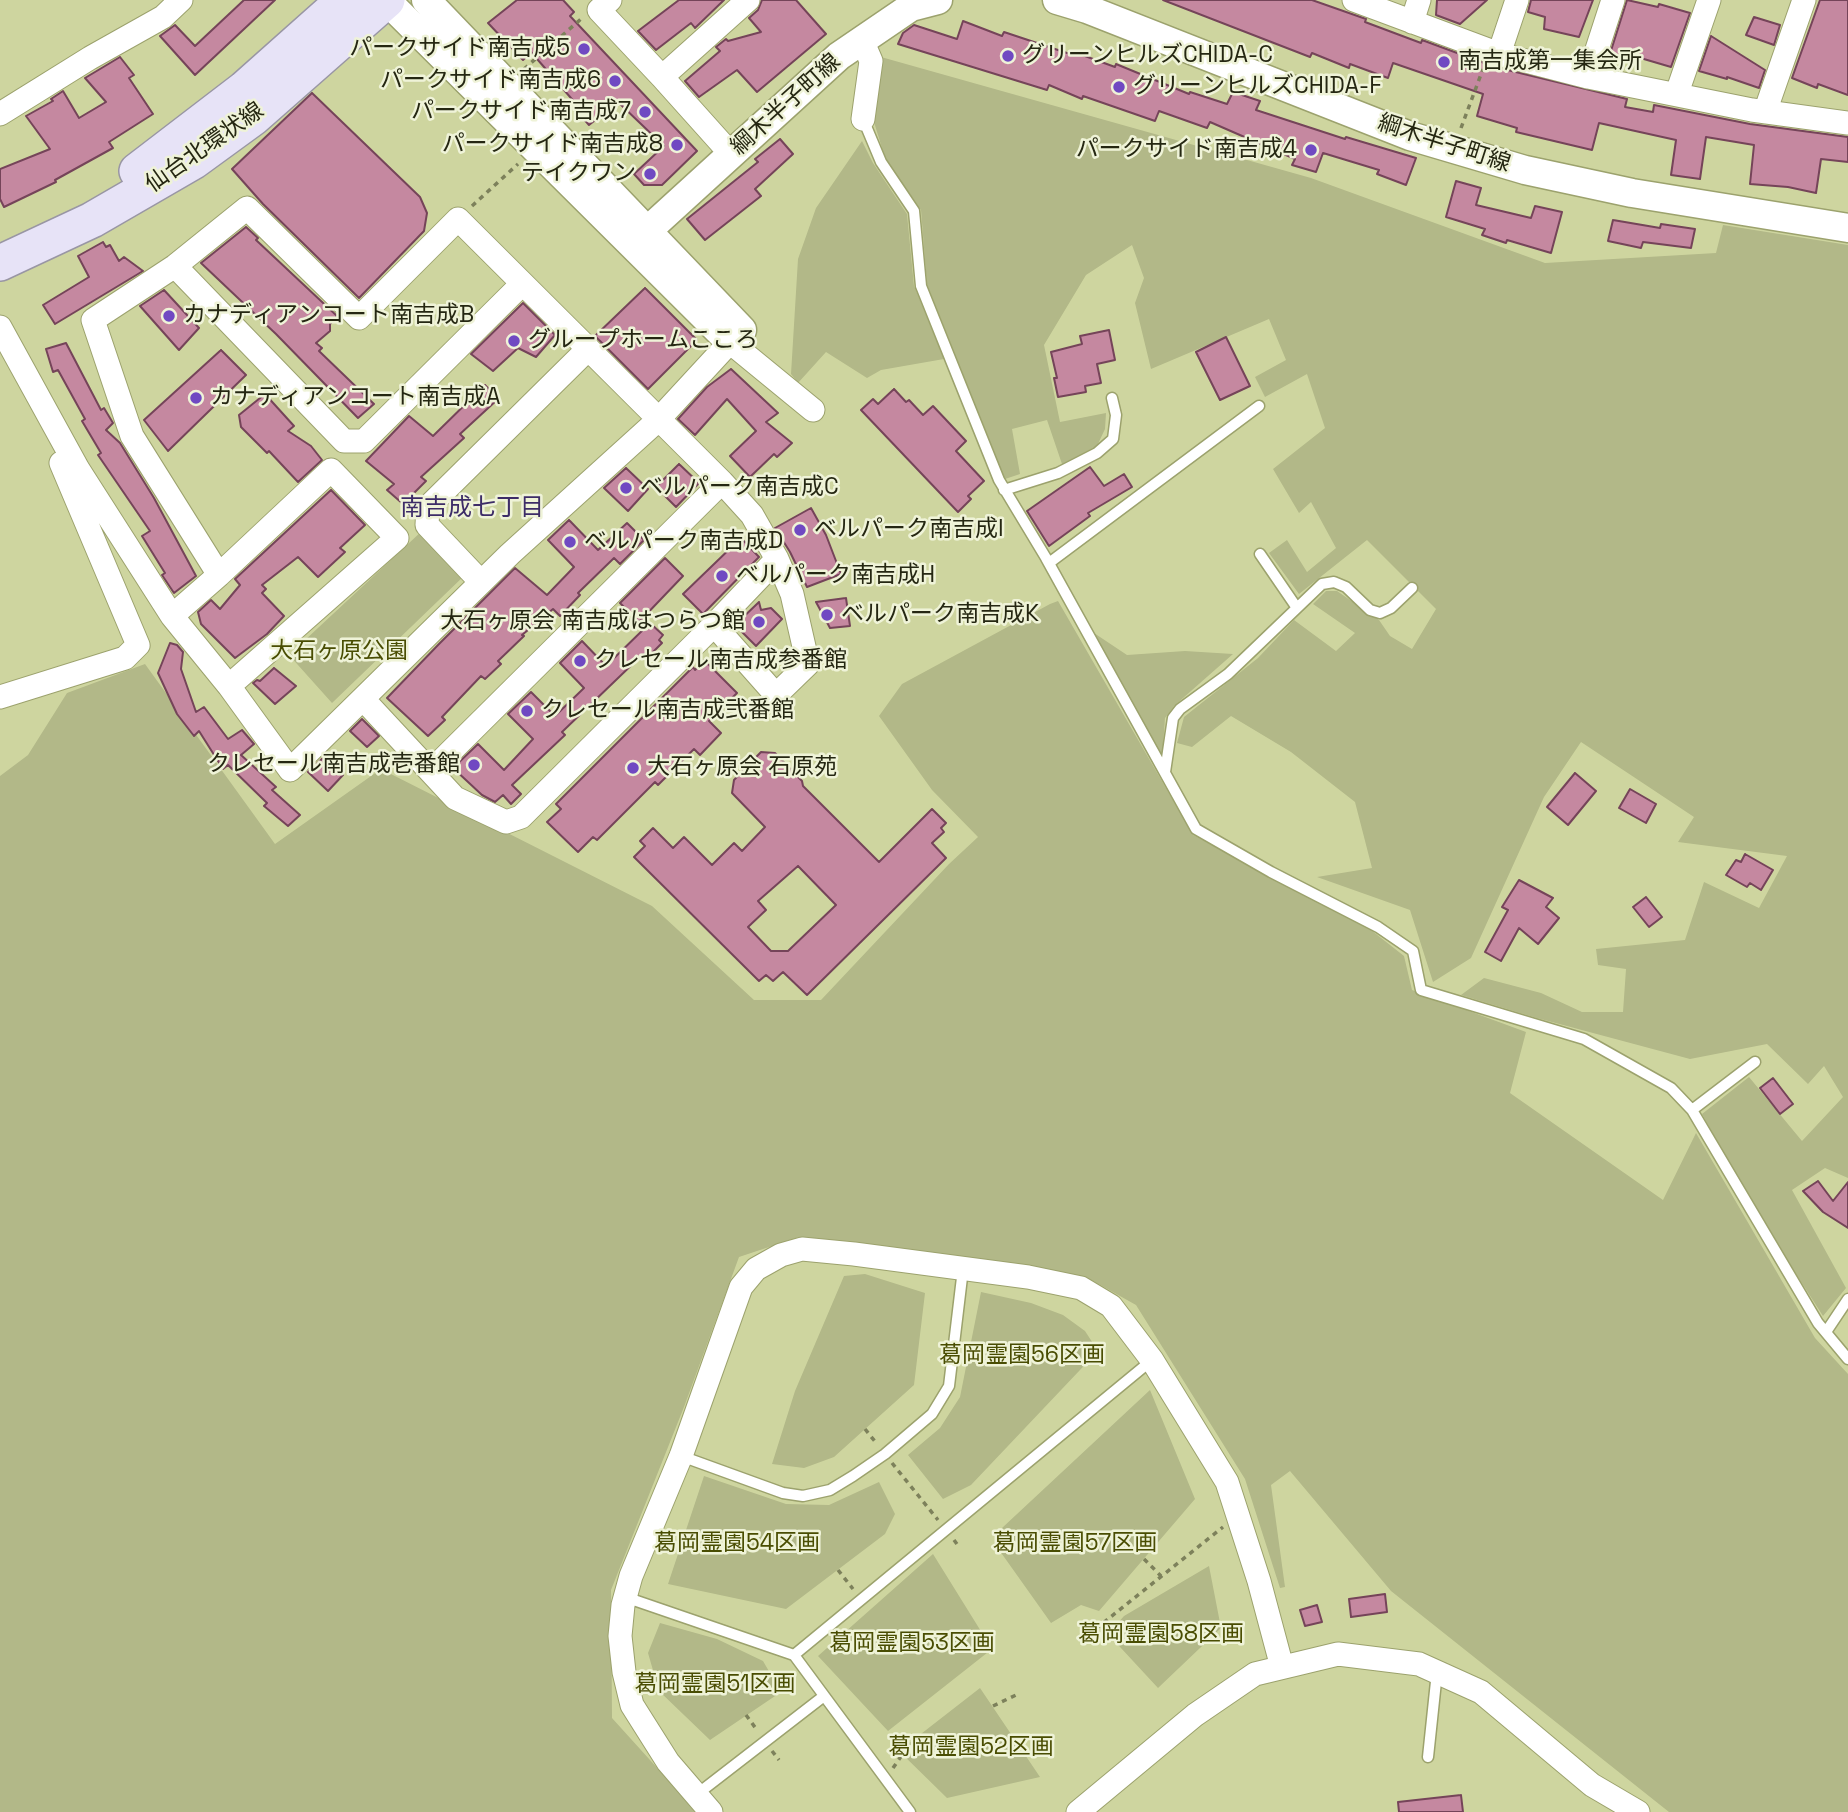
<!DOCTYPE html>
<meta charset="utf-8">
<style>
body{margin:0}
canvas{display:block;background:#ced59f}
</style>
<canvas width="1848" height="1812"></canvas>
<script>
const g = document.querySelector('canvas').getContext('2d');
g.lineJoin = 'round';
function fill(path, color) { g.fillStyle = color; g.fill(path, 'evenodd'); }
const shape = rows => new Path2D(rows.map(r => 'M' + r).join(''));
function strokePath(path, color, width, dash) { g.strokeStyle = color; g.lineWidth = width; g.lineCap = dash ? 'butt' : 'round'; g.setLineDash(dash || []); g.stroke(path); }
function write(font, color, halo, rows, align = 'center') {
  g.font = font + ' "Space Grotesk","Noto Sans JP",sans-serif'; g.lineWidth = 5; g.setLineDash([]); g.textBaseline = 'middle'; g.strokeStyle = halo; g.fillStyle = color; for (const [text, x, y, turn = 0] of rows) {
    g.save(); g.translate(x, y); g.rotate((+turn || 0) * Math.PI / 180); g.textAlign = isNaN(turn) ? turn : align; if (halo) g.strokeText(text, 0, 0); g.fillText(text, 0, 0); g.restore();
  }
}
fill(shape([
 [881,57,1311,178,1545,263,1716,253,1723,225,1848,245,1848,1178,1825,1168,1792,1190,1846,1288,1823,1316,1755,1210,1702,1114,1749,1077,1802,1141,1843,1097,1824,1066,1808,1084,1767,1044,1690,1059,1537,1018,1461,995,1484,978,1541,993,1582,1012,1623,1012,1626,969,1598,965,1596,949,1685,940,1704,882,1759,908,1787,856,1678,842,1694,817,1581,742,1544,797,1471,958,1433,982,1410,910,1317,877,1372,868,1355,802,1291,752,1231,716,1192,747,1177,743,1184,717,1258,658,1294,620,1336,651,1355,633,1313,604,1326,591,1337,591,1379,620,1390,636,1412,649,1436,609,1367,540,1299,594,1269,553,1287,540,1307,572,1336,548,1311,502,1299,513,1273,469,1325,428,1307,374,1265,397,1255,377,1286,360,1269,319,1151,369,1135,303,1144,278,1132,245,1086,275,1044,345,1060,422,1106,413,1105,429,1097,446,1062,464,1047,420,1012,429,1020,474,1005,479,927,284,921,210,885,158,874,122],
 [862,141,873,163,907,214,914,286,944,359,881,370,867,378,826,352,798,383,791,374,798,259,816,208],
 [423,530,465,575,332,703,289,655],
 [1058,601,1193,835,1371,930,1404,956,1412,990,1526,1032,1510,1093,1663,1200,1696,1133,1815,1338,1848,1374,1848,1812,1669,1812,1391,1591,1290,1471,1271,1485,1285,1587,1280,1588,1245,1479,1136,1305,1086,1277,799,1237,739,1257,684,1407,611,1590,612,1718,697,1812,0,1812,0,776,28,755,67,693,145,664,275,844,381,769,652,906,754,1000,821,1000,949,864,978,837,932,790,879,716,902,684,1050,604],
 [1094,633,1127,655,1185,651,1233,654,1174,706,1165,718,1162,762],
 [865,1274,925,1293,914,1385,834,1457,804,1468,772,1464,795,1391,844,1276],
 [981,1292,1031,1303,1063,1315,1085,1331,1098,1351,971,1485,943,1499,908,1455,940,1428,960,1397],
 [1150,1390,1195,1499,1099,1611,1081,1605,1051,1623,997,1547,1006,1537,1002,1528],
 [704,1476,786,1504,829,1505,879,1482,895,1514,885,1534,786,1609,668,1584],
 [933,1554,992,1649,888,1731,818,1656],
 [1209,1566,1221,1628,1158,1688,1108,1634,1124,1616],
 [660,1623,717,1639,763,1661,781,1692,710,1740,659,1691,648,1653],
 [980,1688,1040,1777,947,1798,899,1751]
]), '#b2b888');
const building = shape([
 [244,0,275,0,195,75,160,36,175,25,195,46,244,0],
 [517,0,563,0,574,12,570,16,697,151,662,185,644,185,634,174,664,146,618,102,589,125,574,108,577,105,531,52,523,60,488,23,517,0],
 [679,0,724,0,695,28,691,23,656,50,638,31,679,0],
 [762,0,796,0,826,34,757,92,737,70,699,97,685,81,720,51,716,47,726,39,728,41,761,32,749,18,758,10,762,0],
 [1163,0,1312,0,1366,19,1365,22,1421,43,1422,40,1495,67,1627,99,1625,107,1653,112,1654,105,1750,124,1848,137,1848,162,1821,159,1816,193,1788,187,1750,184,1754,145,1706,137,1700,179,1671,175,1676,140,1599,123,1592,150,1516,132,1517,128,1477,116,1483,94,1393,63,1388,78,1350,64,1349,68,1312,53,1310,57,1163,0],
 [1437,0,1487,0,1460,24,1436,15,1437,0],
 [1531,0,1593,0,1579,37,1544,29,1545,17,1528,12,1531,0],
 [1627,0,1658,7,1659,4,1690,13,1671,67,1637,57,1636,62,1610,54,1627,0],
 [1820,0,1848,0,1848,95,1818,84,1817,88,1792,78,1820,0],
 [1754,17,1780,25,1774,45,1746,35,1754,17],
 [963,21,1002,36,1004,32,1073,55,1074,52,1115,67,1116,64,1189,94,1190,92,1227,104,1233,92,1260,101,1256,110,1345,139,1346,137,1416,158,1406,185,1377,174,1379,170,1323,153,1316,172,1292,165,1295,159,1210,122,1207,128,1159,111,1155,121,1083,96,1082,99,1049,85,1047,90,898,44,903,33,914,25,957,39,963,21],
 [1711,36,1765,70,1759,88,1727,77,1727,79,1699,71,1711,36],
 [120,57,134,75,129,78,153,114,109,142,113,148,55,180,56,182,4,207,0,199,0,169,50,149,26,116,53,101,51,99,63,91,79,118,106,102,85,78,120,57],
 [312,93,420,197,427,213,424,231,359,298,263,204,232,169,312,93],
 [780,139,793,154,755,189,761,196,705,240,687,219,758,162,755,159,780,139],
 [1456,181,1481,188,1476,205,1531,218,1535,206,1562,212,1551,253,1507,240,1506,243,1482,235,1485,229,1446,217,1456,181],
 [1613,220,1660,228,1661,224,1695,229,1691,248,1643,242,1641,248,1608,241,1613,220],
 [246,227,258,238,256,240,337,316,330,324,330,331,316,343,322,348,319,351,374,404,358,418,276,334,201,263,246,227],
 [103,242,106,247,110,245,119,261,124,257,143,271,55,324,43,305,89,277,78,256,103,242],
 [645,288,697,340,648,389,595,336,645,288],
 [164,290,199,328,179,350,140,306,164,290],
 [523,303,555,335,536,357,518,348,493,371,471,354,523,303],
 [1109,330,1115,360,1097,364,1101,383,1085,386,1086,392,1058,397,1054,378,1057,378,1051,352,1082,344,1080,336,1109,330],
 [1226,337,1250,386,1220,400,1196,352,1226,337],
 [66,343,101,410,104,408,113,423,106,430,120,443,154,498,196,576,174,593,162,575,165,573,142,536,150,531,98,455,101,453,82,421,85,419,58,370,53,372,46,349,66,343],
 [221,350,246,375,168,451,144,420,221,350],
 [731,369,778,413,766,422,792,443,777,457,774,454,750,477,730,456,756,431,727,399,695,435,678,419,707,387,731,369],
 [485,385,498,399,460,434,464,438,421,477,426,481,403,504,387,490,394,484,366,461,409,416,433,436,485,385],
 [894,389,906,402,909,400,923,415,933,406,966,441,956,451,984,481,968,496,971,499,958,512,861,410,873,399,878,404,894,389],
 [265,394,294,426,288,431,311,446,322,460,298,482,269,451,267,453,241,427,239,415,265,394],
 [679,464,699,483,676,507,656,487,679,464],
 [1090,467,1104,486,1124,474,1132,487,1088,513,1090,516,1049,546,1027,511,1090,467],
 [626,468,648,489,628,511,604,488,626,468],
 [331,490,365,525,340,548,345,552,318,577,298,557,262,585,266,589,262,593,284,616,267,634,235,658,201,624,198,612,211,600,220,609,240,585,235,579,331,490],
 [811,508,826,535,841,574,807,587,790,552,775,528,811,508],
 [569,520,598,550,627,523,644,540,620,564,614,558,578,593,580,595,560,616,553,609,522,635,524,636,498,661,501,664,485,679,481,676,442,717,445,720,428,736,387,698,439,644,515,568,547,595,574,567,548,540,569,520],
 [741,538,759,557,703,614,683,594,741,538],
 [665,558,683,576,639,622,620,603,665,558],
 [846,598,850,626,830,628,816,602,846,598],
 [759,602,761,610,771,608,782,619,756,646,735,625,759,602],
 [650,623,663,635,659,640,662,643,647,658,643,654,562,732,565,735,512,785,521,794,511,804,503,795,495,802,482,795,453,768,478,744,504,770,533,739,508,714,531,692,555,716,584,688,560,663,582,641,606,666,650,623],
 [170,643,177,645,183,652,181,669,196,712,204,707,228,739,242,730,254,744,241,755,276,787,272,790,300,815,288,826,264,806,267,803,228,765,223,769,199,731,194,736,177,714,158,673,170,643],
 [704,660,737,693,709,721,721,733,700,755,694,749,658,785,655,782,597,840,593,837,578,852,547,822,561,809,556,804,693,667,695,670,704,660],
 [274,668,296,686,275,704,253,683,257,680,260,681,274,668],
 [362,719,379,736,367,747,350,731,362,719],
 [761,752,775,753,802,781,803,786,879,862,932,809,946,823,941,828,944,832,932,843,946,858,807,995,783,972,773,981,766,975,759,981,634,857,645,846,640,841,653,828,673,848,684,837,712,865,734,843,742,851,765,827,732,793,734,780,761,752],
 [798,866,836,905,788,951,771,951,748,927,766,910,758,901,798,866],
 [324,757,343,775,328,791,308,772,324,757],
 [1575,773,1596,791,1568,825,1547,807,1575,773],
 [1630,789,1656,804,1646,823,1619,808,1630,789],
 [1745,854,1773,870,1761,890,1750,883,1747,887,1726,875,1736,860,1741,862,1745,854],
 [1519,880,1553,898,1546,907,1559,918,1538,944,1519,928,1501,961,1485,952,1508,910,1502,907,1519,880],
 [1646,897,1662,917,1649,927,1633,907,1646,897],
 [1773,1078,1793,1104,1780,1114,1760,1088,1773,1078],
 [1818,1181,1833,1201,1848,1182,1848,1228,1823,1212,1803,1191,1818,1181],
 [1385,1594,1387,1612,1351,1617,1349,1599,1385,1594],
 [1317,1605,1322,1622,1305,1626,1300,1610,1317,1605],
 [1461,1795,1463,1812,1399,1812,1398,1802,1461,1795]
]);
fill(building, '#c588a0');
strokePath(building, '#754459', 2);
const service = shape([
 [863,119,881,162,914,211,921,286,999,480,1046,558,1196,829,1271,872,1378,927,1413,951,1421,990,1584,1039,1671,1088,1692,1110,1818,1323,1848,1359],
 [1004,490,1058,473,1097,453,1113,439,1116,415,1112,398],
 [1260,554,1297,608],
 [1049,563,1259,406],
 [1165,772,1173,718,1180,709,1228,674,1322,584,1334,582,1346,587,1370,610,1380,613,1391,608,1412,588],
 [1692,1110,1755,1062],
 [1826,1332,1848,1299],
 [681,1456,783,1493,803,1496,830,1490,853,1476,885,1454,932,1414,949,1386,963,1269],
 [625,1597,794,1655,910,1812],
 [794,1655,1152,1360],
 [1428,1757,1437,1672],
 [696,1795,824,1696]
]);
const minor = shape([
 [610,0,599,10,662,77,731,154],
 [1354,0,1499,54,1588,77,1752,110,1848,123],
 [1412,22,1419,0],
 [862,40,871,61,863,119],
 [1499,54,1517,0],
 [662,77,748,0],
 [1588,77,1613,0],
 [1677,93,1709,0],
 [1765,112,1804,0],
 [0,114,90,58,163,17,181,0],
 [175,266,344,441,364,441,522,284],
 [0,327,78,469,172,616,229,686,290,770,510,554,658,420,730,342,813,410],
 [219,575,132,436,93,320,175,266,247,208,359,318,458,219,722,482,752,515,777,559,792,594,808,664,776,695,714,625],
 [481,582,427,525,428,507,587,350],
 [172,616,219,575,331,470,397,538,229,686],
 [0,697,125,658,138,645,61,463],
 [363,699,455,798,506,822,521,817,714,625,777,559],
 [431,771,722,482],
 [711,1812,668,1762,632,1705,624,1672,620,1636,623,1605,631,1576,681,1456,741,1287,756,1269,781,1255,802,1249,854,1254,1028,1277,1081,1288,1111,1306,1152,1360,1227,1482,1259,1581,1282,1667],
 [1078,1812,1195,1715,1255,1674,1338,1654,1419,1664,1481,1692,1592,1785,1638,1812]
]);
const tertiary = shape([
 [386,0,730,342,742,330,426,0],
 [1057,0,1087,9,1410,136,1525,170,1632,193,1848,228],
 [635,242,839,56,911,7,938,0]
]);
const primary = shape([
 [137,171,244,89,344,0],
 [0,263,92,220,194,161,253,118,387,0]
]);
strokePath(service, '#9ca26d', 13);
strokePath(minor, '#9ca26d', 25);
strokePath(tertiary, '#9ca26d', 31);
strokePath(primary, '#9996a4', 38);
strokePath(shape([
 [524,69,581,19],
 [1461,128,1483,69],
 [472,206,518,164],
 [865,1429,877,1444],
 [892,1463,938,1520],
 [954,1540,959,1547],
 [1144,1559,1161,1576],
 [838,1570,853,1589],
 [1088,1635,1223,1527],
 [993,1706,1016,1695],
 [746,1715,757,1730],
 [772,1751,779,1760],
 [893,1768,902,1755]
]), '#7d815b', 3.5, [5, 5]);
strokePath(service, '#fff', 10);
strokePath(minor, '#fff', 23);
strokePath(tertiary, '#fff', 28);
strokePath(primary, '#e7e3f7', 35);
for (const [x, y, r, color] of [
 [584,49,7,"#7049c2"],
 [1008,56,7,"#7049c2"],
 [1444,62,7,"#7049c2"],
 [615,81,7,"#7049c2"],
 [1119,87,7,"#7049c2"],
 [645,112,7,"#7049c2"],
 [677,145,7,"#7049c2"],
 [1311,150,7,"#7049c2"],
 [650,174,7,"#7049c2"],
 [169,316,7,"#7049c2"],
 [514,341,7,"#7049c2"],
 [196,398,7,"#7049c2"],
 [626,488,7,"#7049c2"],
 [800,530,7,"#7049c2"],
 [570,542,7,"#7049c2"],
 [722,576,7,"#7049c2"],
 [827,615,7,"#7049c2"],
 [759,622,7,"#7049c2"],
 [580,661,7,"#7049c2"],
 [527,711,7,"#7049c2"],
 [474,765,7,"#7049c2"],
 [633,768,7,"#7049c2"]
]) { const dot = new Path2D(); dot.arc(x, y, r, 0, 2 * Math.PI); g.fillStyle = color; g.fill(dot); strokePath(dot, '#eff3d8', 2.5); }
write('23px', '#252712', '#eff3d8', [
 ["パークサイド南吉成5",570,49,"right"],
 ["グリーンヒルズCHIDA-C",1022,56],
 ["南吉成第一集会所",1458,62],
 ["パークサイド南吉成6",601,81,"right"],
 ["グリーンヒルズCHIDA-F",1133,87],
 ["パークサイド南吉成7",631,112,"right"],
 ["パークサイド南吉成8",663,145,"right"],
 ["パークサイド南吉成4",1297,150,"right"],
 ["テイクワン",636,174,"right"],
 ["カナディアンコート南吉成B",183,316],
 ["グループホームこころ",528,341],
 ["カナディアンコート南吉成A",210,398],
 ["ベルパーク南吉成C",640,488],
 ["ベルパーク南吉成I",814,530],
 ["ベルパーク南吉成D",584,542],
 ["ベルパーク南吉成H",736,576],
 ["ベルパーク南吉成K",841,615],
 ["大石ヶ原会 南吉成はつらつ館",745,622,"right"],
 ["クレセール南吉成参番館",594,661],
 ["クレセール南吉成弐番館",541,711],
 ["クレセール南吉成壱番館",460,765,"right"],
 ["大石ヶ原会 石原苑",647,768]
], 'left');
write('23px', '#252712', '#eff3d8', [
 ["綱木半子町線",786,105,-42],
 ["綱木半子町線",1444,144,18],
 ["仙台北環状線",205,148,-35]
]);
write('23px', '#494d02', '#eff3d8', [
 ["大石ヶ原公園",339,652],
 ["葛岡霊園56区画",1022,1356],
 ["葛岡霊園54区画",737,1544],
 ["葛岡霊園57区画",1075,1544],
 ["葛岡霊園58区画",1161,1635],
 ["葛岡霊園53区画",912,1644],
 ["葛岡霊園51区画",715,1685],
 ["葛岡霊園52区画",971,1748]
]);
write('24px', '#3d2c67', '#eff3d8', [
 ["南吉成七丁目",472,508]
]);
</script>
